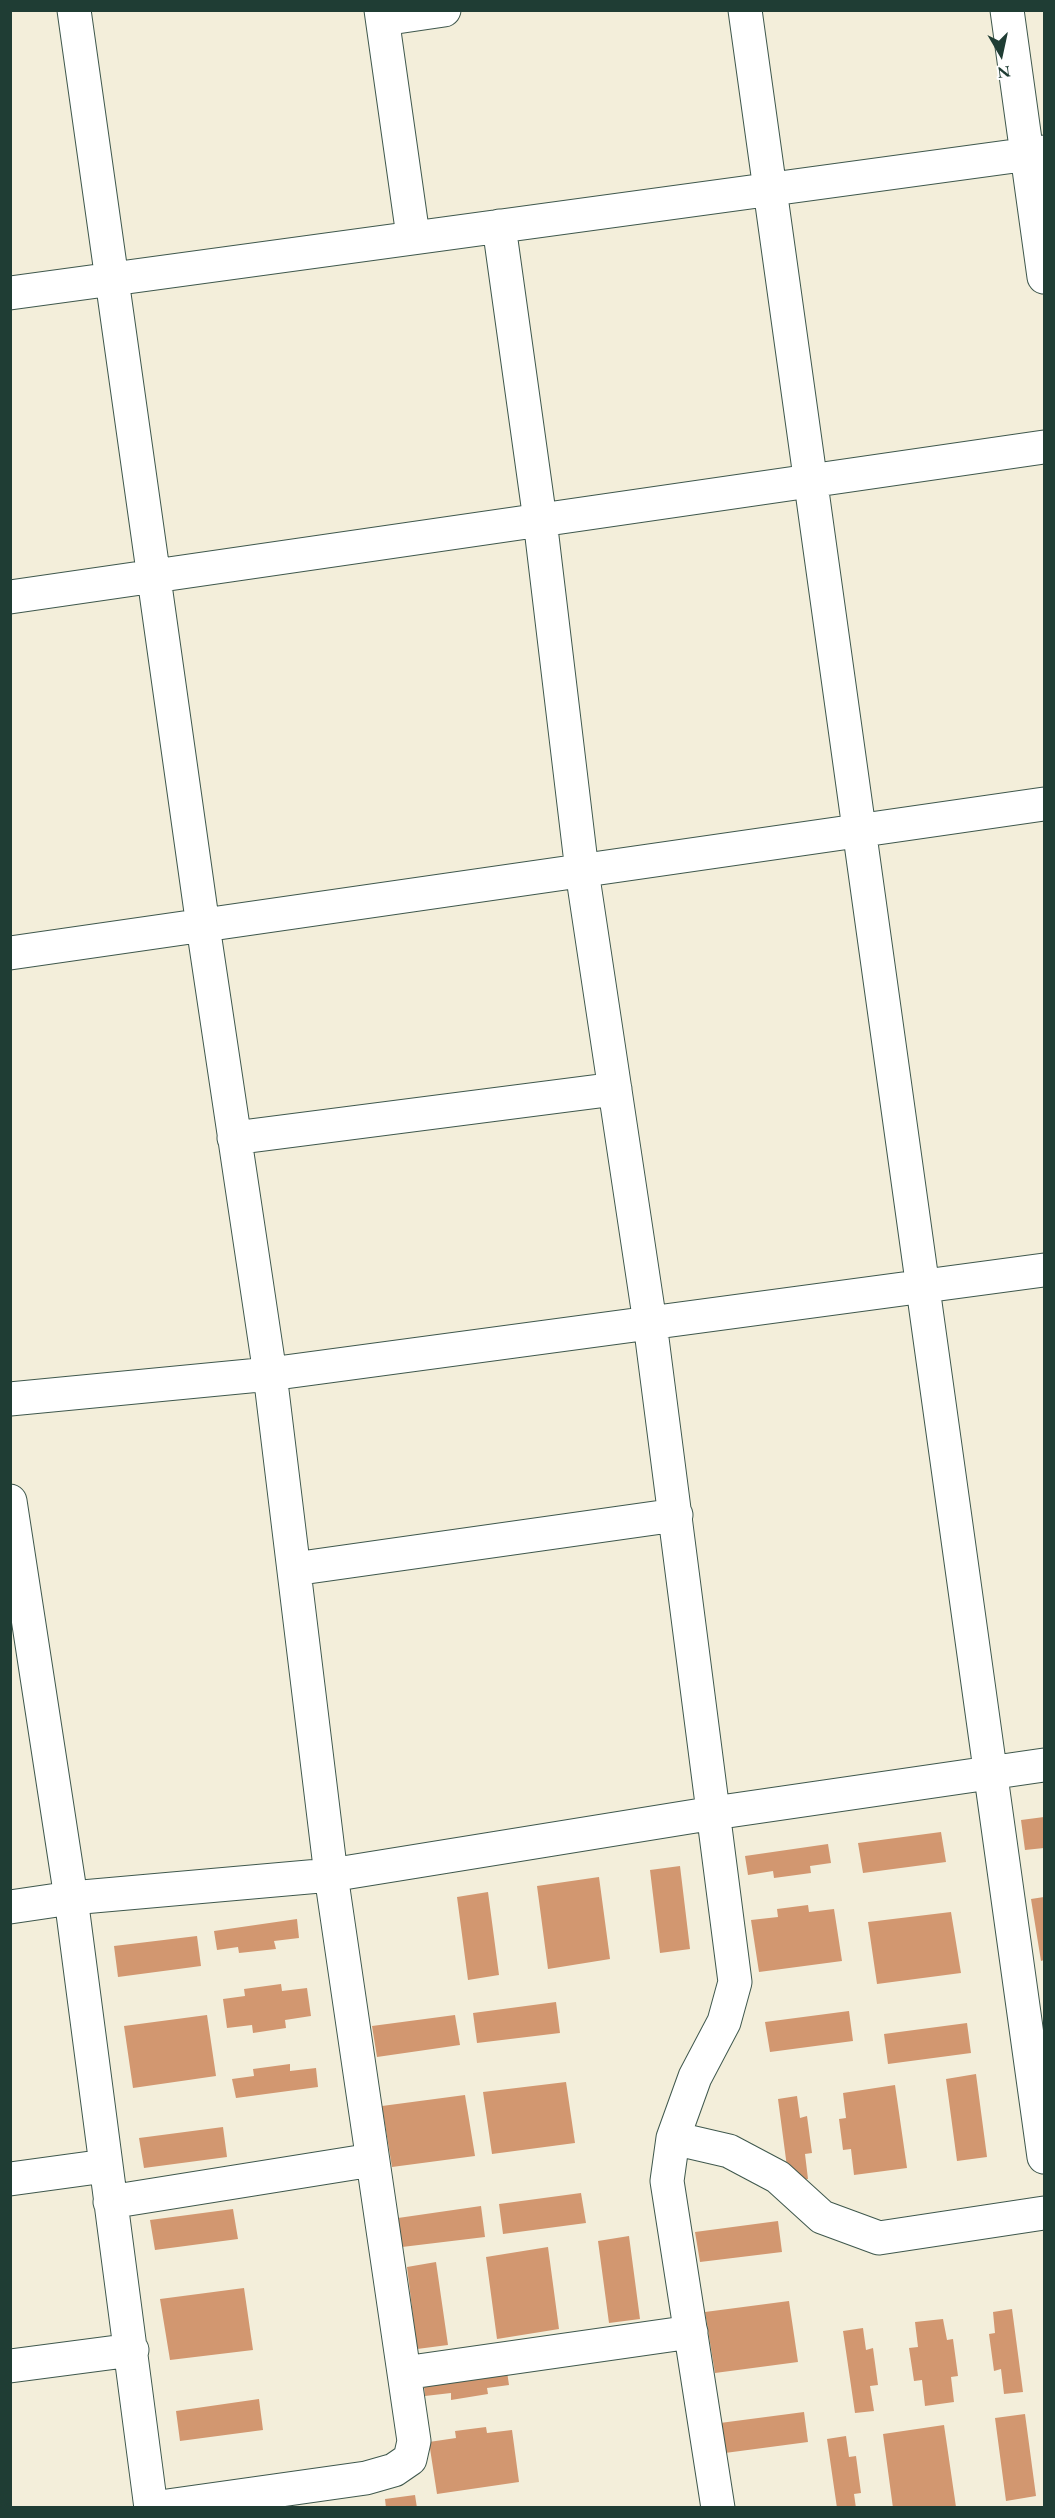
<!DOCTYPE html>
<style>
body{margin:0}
#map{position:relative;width:1055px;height:2518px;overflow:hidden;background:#f3eeda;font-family:"EB Garamond",serif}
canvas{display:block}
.frame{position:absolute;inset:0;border:12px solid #1f3d34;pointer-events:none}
.north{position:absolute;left:971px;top:24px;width:60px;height:60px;-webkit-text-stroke:4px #fff;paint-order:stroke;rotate:171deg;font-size:16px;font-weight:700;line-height:24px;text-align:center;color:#1f3d34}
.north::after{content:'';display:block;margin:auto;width:21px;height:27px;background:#1f3d34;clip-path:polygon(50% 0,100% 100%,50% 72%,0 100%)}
</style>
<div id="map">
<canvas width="1055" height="2518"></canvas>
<div class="frame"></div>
<div class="north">N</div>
</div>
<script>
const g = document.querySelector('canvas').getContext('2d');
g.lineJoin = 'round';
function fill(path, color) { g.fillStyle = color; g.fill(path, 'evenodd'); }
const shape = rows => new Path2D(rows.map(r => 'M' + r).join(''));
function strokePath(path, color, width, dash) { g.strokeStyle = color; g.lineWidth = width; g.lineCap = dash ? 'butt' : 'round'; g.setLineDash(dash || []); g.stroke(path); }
fill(shape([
 [1044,1817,1044,1848,1025,1850,1021,1820],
 [941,1832,946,1862,863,1873,858,1843],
 [828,1844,831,1863,810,1866,811,1873,774,1878,773,1871,748,1875,745,1856],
 [680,1866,690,1949,660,1953,650,1870],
 [599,1877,610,1959,548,1969,537,1886],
 [488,1892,499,1975,468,1980,457,1897],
 [1044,1897,1044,1960,1041,1961,1031,1899],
 [808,1905,809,1912,834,1909,842,1961,759,1972,751,1920,778,1917,777,1909],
 [951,1912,961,1973,877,1984,868,1922],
 [297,1919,299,1938,274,1941,276,1949,239,1953,238,1947,217,1950,214,1931],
 [197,1936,201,1966,118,1977,114,1946],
 [281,1984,282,1991,307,1988,311,2016,285,2020,286,2028,253,2033,252,2025,227,2028,223,1999,245,1996,244,1989],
 [556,2002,560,2033,477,2043,473,2013],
 [849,2011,853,2041,770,2052,765,2022],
 [207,2015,216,2076,133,2088,124,2026],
 [455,2015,460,2045,377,2057,372,2026],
 [967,2023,971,2053,888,2064,884,2034],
 [290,2064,290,2071,316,2068,318,2087,236,2098,232,2079,254,2076,253,2069],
 [976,2074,987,2157,957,2161,946,2079],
 [566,2082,575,2143,492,2154,483,2092],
 [895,2085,907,2168,854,2175,851,2149,843,2150,839,2119,846,2118,843,2093],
 [465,2095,475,2156,392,2167,382,2106],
 [797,2096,800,2118,807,2116,812,2153,805,2154,808,2179,789,2182,778,2099],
 [223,2127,227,2157,144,2168,139,2138],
 [581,2193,586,2223,503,2234,499,2204],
 [481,2206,485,2237,402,2247,398,2218],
 [233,2209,238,2239,155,2250,150,2220],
 [778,2221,782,2252,700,2262,695,2232],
 [629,2236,640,2319,609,2323,598,2241],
 [548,2247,559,2329,497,2339,486,2257],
 [436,2262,448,2345,417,2349,407,2267],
 [244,2288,253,2350,170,2360,160,2299],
 [789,2301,798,2362,715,2373,705,2312],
 [1012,2309,1023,2392,1004,2394,1001,2369,994,2371,989,2334,995,2333,993,2312],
 [943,2319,947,2340,953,2339,958,2376,951,2377,954,2402,925,2406,922,2380,914,2381,909,2348,918,2347,915,2322],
 [863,2328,866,2350,873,2348,878,2385,870,2386,874,2411,855,2413,843,2331],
 [506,2365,509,2385,487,2388,488,2394,451,2400,451,2393,425,2396,423,2377],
 [259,2399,263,2430,180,2441,176,2411],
 [804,2412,808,2442,725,2453,720,2423],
 [1025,2414,1036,2496,1006,2501,995,2418],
 [944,2425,956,2507,893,2508,883,2434],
 [486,2427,487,2433,512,2430,519,2482,437,2494,429,2442,456,2438,455,2431],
 [846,2436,849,2457,856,2456,861,2493,854,2494,856,2508,837,2508,827,2439],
 [415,2495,417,2508,386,2508,385,2499]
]), '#d29770');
const street = shape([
 [74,10,203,926,270,1374,331,1875,414,2441,410,2459,394,2470,366,2478,153,2508],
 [381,10,413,236],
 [745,10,1044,2157],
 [1007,10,1044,277],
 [383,19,444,10],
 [499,226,540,520,582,871,650,1323,735,1982,724,2022,695,2077,673,2138,667,2181,718,2508],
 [10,293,1044,152],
 [10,597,1044,447],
 [10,953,1044,804],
 [234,1138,615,1089],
 [10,1399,270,1374,1044,1270],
 [10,1501,71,1898,151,2508],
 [294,1569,676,1515],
 [10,1907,71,1898,331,1875,714,1813,1044,1765],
 [673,2138,729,2151,778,2177,822,2217,879,2238,1044,2213],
 [10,2179,105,2166],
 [110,2202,372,2160],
 [10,2366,132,2350],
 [404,2373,691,2332]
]);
strokePath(street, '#3f584d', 35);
strokePath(street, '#fff', 33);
</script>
